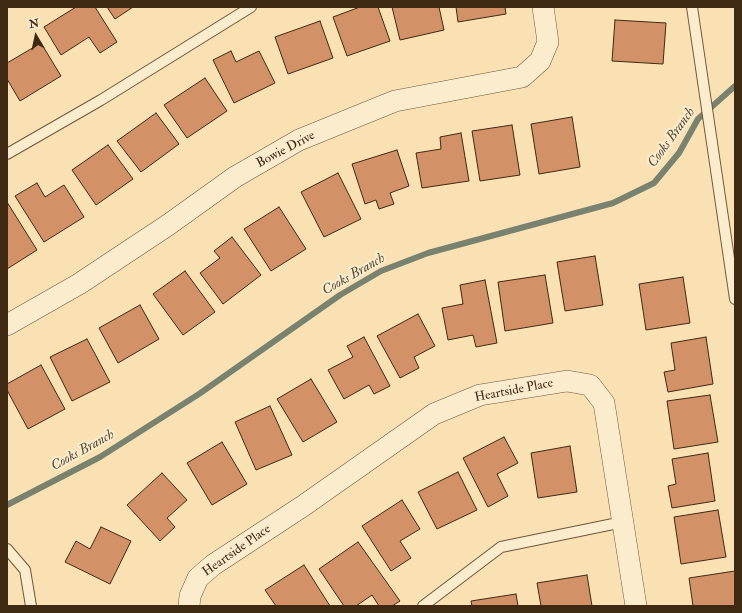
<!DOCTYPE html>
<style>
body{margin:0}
#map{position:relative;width:742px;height:613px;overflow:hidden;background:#fae1b4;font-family:"IM FELL Double Pica",serif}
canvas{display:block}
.frame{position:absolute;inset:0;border:8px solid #3f2913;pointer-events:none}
.north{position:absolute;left:16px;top:16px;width:40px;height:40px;-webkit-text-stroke:3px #fcecce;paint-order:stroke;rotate:351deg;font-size:11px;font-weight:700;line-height:16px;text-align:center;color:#3f2913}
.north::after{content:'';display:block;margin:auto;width:14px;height:18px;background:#3f2913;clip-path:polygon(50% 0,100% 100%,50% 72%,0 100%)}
</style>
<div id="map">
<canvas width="742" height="613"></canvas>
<div class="frame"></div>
<div class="north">N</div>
</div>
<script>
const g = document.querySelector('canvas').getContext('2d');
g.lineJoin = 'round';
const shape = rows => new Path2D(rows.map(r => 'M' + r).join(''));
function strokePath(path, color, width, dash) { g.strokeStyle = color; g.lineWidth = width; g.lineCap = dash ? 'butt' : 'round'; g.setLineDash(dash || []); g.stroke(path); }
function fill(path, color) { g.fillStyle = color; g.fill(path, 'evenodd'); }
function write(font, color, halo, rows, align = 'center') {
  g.font = font + ' "IM FELL Double Pica",serif'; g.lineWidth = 4; g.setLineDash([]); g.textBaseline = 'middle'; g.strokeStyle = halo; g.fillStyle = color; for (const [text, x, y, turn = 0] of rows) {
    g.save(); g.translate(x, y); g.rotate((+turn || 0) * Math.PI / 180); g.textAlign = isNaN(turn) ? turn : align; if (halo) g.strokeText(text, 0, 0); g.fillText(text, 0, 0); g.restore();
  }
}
strokePath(shape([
 [7,505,100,457,199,394,340,295,381,271,428,253,613,203,654,183,679,153,698,119,735,86]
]), '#78826e', 6);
const building = shape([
 [76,7,95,7,117,42,100,53,89,37,61,55,44,27,76,7],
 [107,7,133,7,115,19,107,7],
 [360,7,378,7,390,41,347,56,333,17,360,7],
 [392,7,439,7,444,30,400,40,392,7],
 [456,7,505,7,506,14,458,22,456,7],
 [615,20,666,23,663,64,612,61,615,20],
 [320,21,333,58,288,74,275,37,320,21],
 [41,43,61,76,20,101,7,79,7,63,41,43],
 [231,51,236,62,259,51,275,83,234,103,213,60,231,51],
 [205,78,227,111,187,138,164,105,205,78],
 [156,113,179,144,141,172,117,141,156,113],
 [572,117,580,167,539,174,531,124,572,117],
 [512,125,520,175,480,181,472,131,512,125],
 [461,133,469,181,422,188,416,153,441,149,440,137,461,133],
 [108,145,133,179,96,205,72,170,108,145],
 [397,150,409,186,390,193,394,204,379,209,376,200,365,204,352,164,397,150],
 [338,173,361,219,324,237,301,192,338,173],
 [37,183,45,197,64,185,84,217,44,242,15,196,37,183],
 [7,202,37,250,7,269,7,202],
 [279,207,306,249,271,271,244,229,279,207],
 [232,237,261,275,223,304,200,273,220,258,214,251,232,237],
 [595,256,603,305,565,311,557,262,595,256],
 [185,271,215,312,183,335,153,294,185,271],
 [545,275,553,323,505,331,498,282,545,275],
 [683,277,690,323,646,330,639,284,683,277],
 [485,280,497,343,476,347,473,335,448,340,442,308,463,304,460,285,485,280],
 [140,305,159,339,118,363,99,328,140,305],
 [418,314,435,346,414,357,419,368,400,378,377,336,418,314],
 [364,337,390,386,374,394,369,385,344,399,328,370,353,357,347,346,364,337],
 [706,337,713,384,668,392,664,372,675,370,671,343,706,337],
 [87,339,110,382,72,401,50,357,87,339],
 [41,365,65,409,28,429,7,390,7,384,41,365],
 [311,379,337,422,303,442,277,399,311,379],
 [710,395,718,442,674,449,667,401,710,395],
 [270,406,292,455,256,470,235,422,270,406],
 [504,437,518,463,497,474,508,496,488,507,463,458,504,437],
 [222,442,247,484,212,505,187,463,222,442],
 [570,446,577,492,538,498,531,453,570,446],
 [708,453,715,501,672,508,668,486,676,484,672,459,708,453],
 [458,472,477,510,437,529,418,492,458,472],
 [162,473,187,500,167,518,175,527,160,541,127,505,162,473],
 [402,500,420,529,400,541,411,558,391,571,362,526,402,500],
 [718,510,726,557,681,564,674,517,718,510],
 [101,527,131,541,110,584,65,562,76,541,90,549,101,527],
 [358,542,400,601,392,606,379,606,372,595,356,606,344,606,319,569,358,542],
 [304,565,330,606,276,606,265,590,304,565],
 [735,571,735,606,693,606,689,578,735,571],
 [587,575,592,606,541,606,537,583,587,575],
 [516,594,518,606,472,606,471,601,516,594]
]);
fill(building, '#d29167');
strokePath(building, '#3f2913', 1);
const service = shape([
 [692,7,735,299],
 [7,154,101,100,251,7],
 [7,549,25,570,31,606],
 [423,606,501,547,623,522]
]);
const minor = shape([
 [7,325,79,284,168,225,235,177,299,140,395,101,522,77,540,61,548,42,543,7],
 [189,606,190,596,198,578,213,565,303,506,434,414,480,395,567,381,590,385,604,403,636,606]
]);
strokePath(service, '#6e573b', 12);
strokePath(minor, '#6e573b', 22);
strokePath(service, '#fcecce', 10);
strokePath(minor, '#fcecce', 21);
write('13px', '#3f2913', '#fcecce', [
 ["Bowie Drive",286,150,-28],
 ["Heartside Place",514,391,-11],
 ["Heartside Place",237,551,-35]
]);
write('italic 14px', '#574e39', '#fcecce', [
 ["Cooks Branch",672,138,-54],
 ["Cooks Branch",354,275,-30],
 ["Cooks Branch",83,451,-29]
]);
</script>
